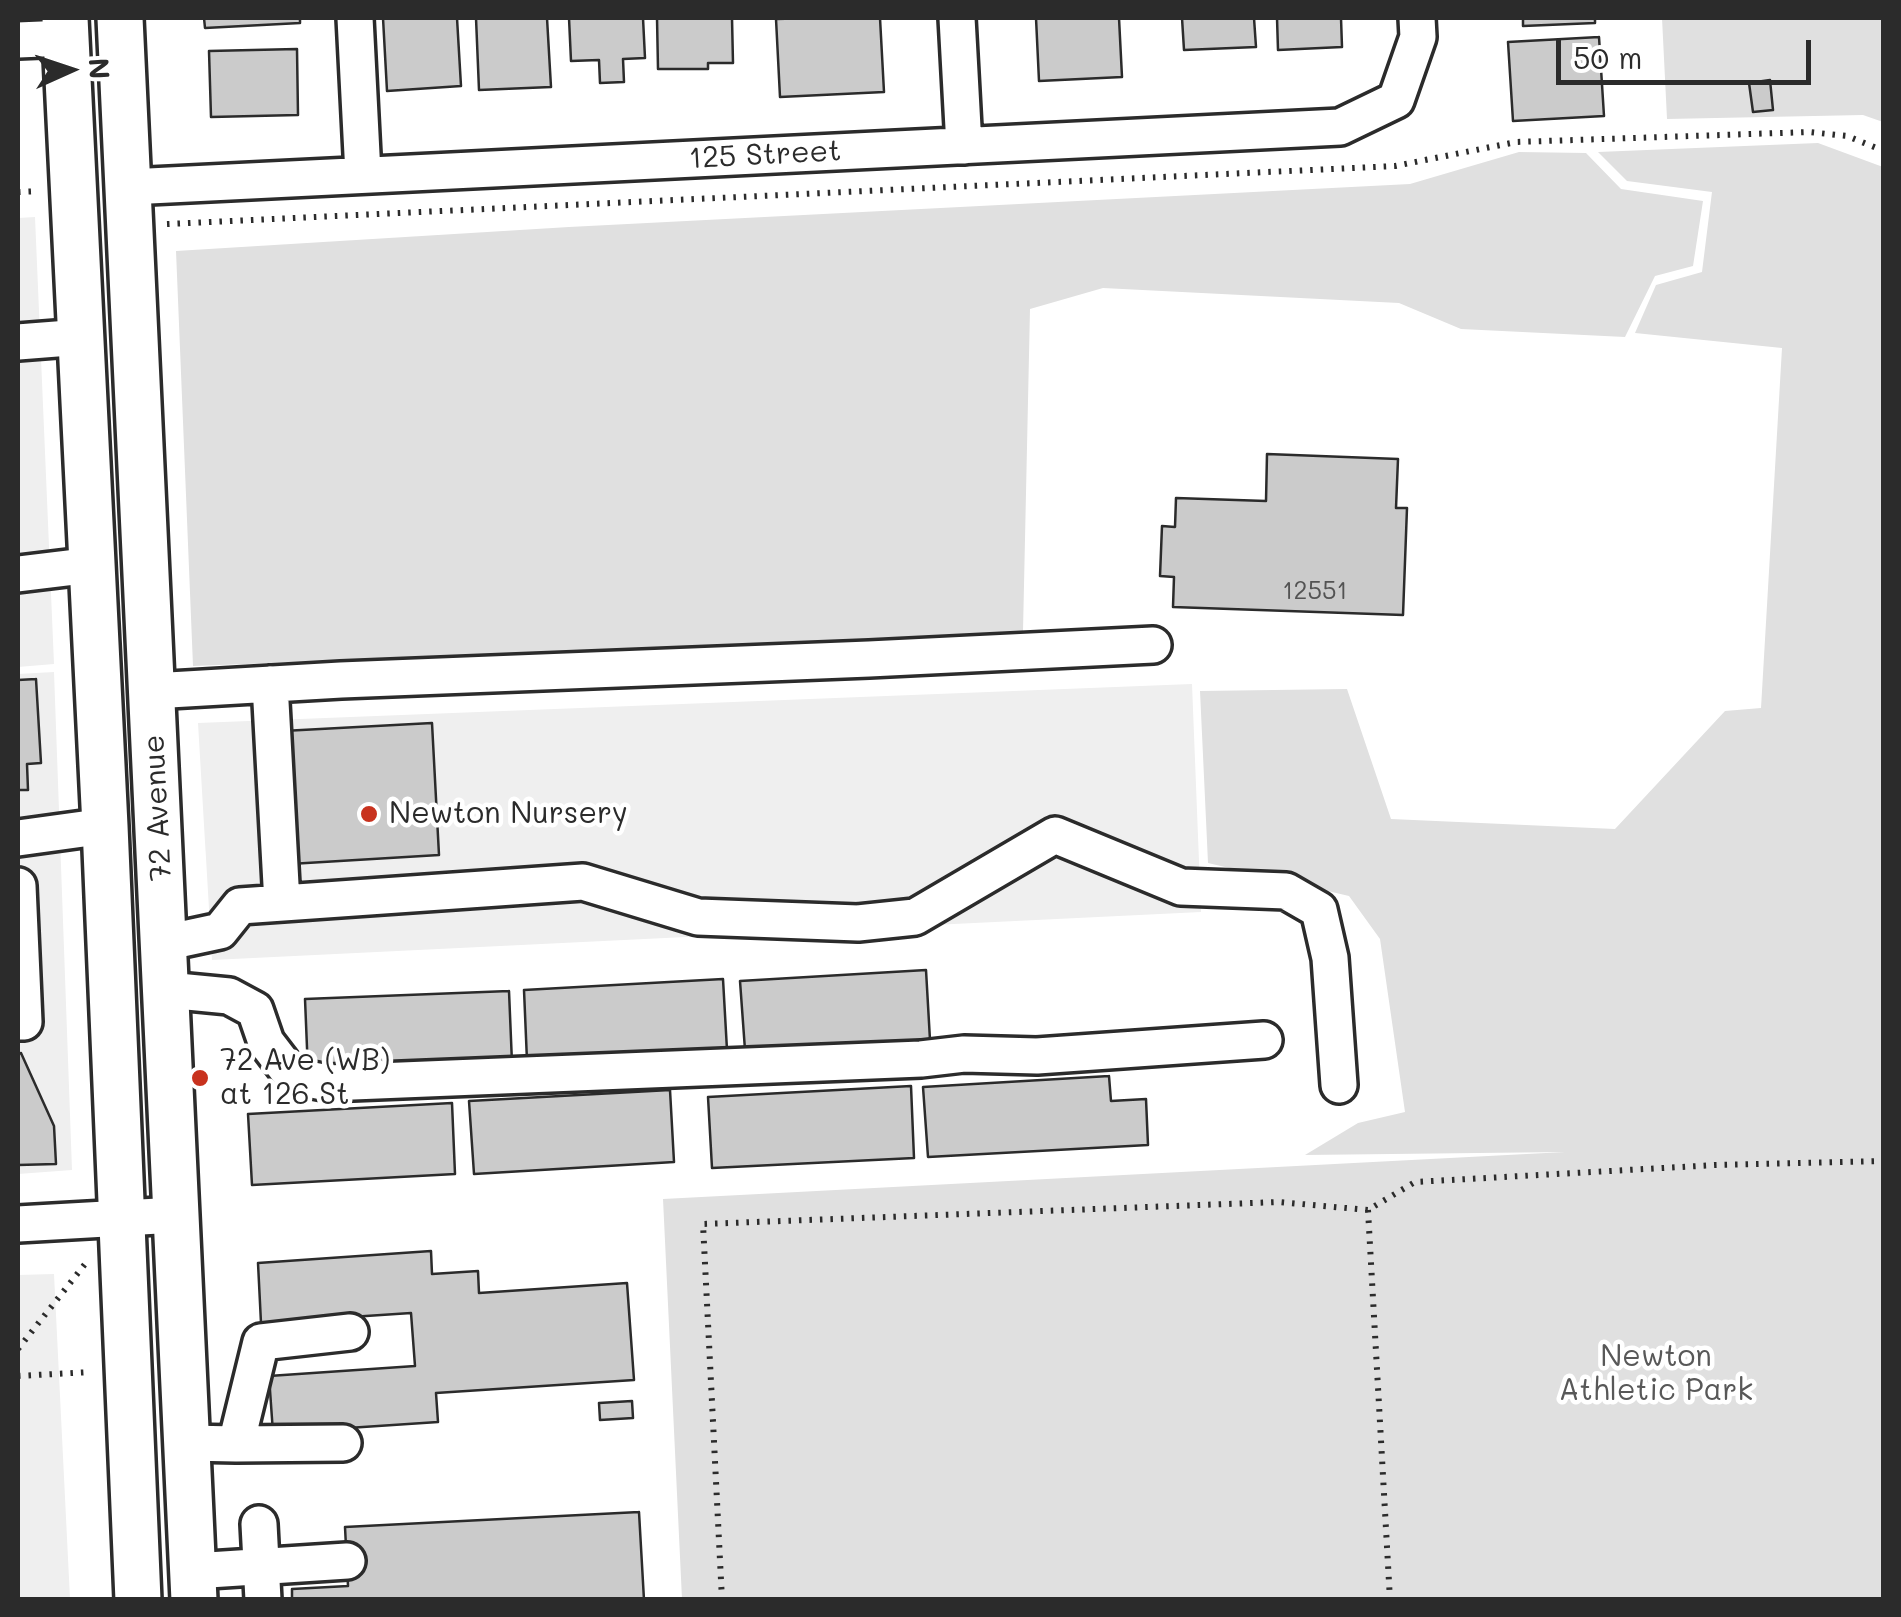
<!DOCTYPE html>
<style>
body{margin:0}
#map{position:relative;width:1901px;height:1617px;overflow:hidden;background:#fff;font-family:Mali,sans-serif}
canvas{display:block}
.frame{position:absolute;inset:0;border:20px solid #2b2b2b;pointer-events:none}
.north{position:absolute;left:20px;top:20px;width:100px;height:100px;-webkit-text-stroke:8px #fff;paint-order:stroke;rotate:87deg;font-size:28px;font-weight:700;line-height:40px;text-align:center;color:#2b2b2b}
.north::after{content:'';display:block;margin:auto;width:35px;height:45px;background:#2b2b2b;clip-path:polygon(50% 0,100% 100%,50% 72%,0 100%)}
.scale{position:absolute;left:1556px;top:40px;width:255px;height:45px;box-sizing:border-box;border:5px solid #2b2b2b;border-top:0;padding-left:12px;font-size:30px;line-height:35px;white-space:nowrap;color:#2b2b2b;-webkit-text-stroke:8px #fff;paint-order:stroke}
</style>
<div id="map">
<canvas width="1901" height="1617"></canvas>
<div class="frame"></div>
<div class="north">N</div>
<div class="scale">50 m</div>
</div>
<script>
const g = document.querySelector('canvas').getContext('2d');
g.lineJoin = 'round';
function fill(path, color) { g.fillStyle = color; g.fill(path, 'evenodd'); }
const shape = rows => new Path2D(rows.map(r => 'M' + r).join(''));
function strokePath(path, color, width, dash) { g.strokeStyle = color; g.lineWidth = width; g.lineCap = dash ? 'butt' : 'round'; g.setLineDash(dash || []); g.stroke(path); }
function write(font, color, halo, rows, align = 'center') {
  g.font = font + ' Mali,sans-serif'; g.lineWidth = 9; g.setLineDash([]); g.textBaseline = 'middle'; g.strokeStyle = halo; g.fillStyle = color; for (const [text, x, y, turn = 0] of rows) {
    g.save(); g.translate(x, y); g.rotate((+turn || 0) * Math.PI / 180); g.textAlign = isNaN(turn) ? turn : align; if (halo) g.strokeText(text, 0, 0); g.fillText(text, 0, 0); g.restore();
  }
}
fill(shape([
 [35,217,54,664,18,667,18,218],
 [54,672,72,1170,18,1174,18,674],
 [1192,684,1201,912,212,960,198,723],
 [54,1274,70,1599,18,1599,18,1275]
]), '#efefef');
fill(shape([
 [1662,18,1883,18,1883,122,1863,115,1667,119],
 [1818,143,1883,167,1883,1599,682,1599,663,1199,1565,1152,1305,1155,1358,1123,1405,1112,1380,939,1349,896,1208,863,1200,691,1347,689,1391,819,1615,829,1725,711,1761,708,1782,348,1635,333,1656,285,1702,272,1712,192,1627,181,1598,152],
 [1519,152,1586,153,1621,189,1703,201,1693,266,1655,276,1625,337,1461,329,1399,303,1103,288,1030,309,1023,631,677,648,193,666,176,251,569,227,1410,184]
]), '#e0e0e0');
const building = shape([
 [204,18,300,18,300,23,205,28,204,18],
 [383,18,457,18,461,86,387,91,383,18],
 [476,18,547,18,551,87,479,90,476,18],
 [569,18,643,18,645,58,623,59,624,82,600,83,599,60,571,61,569,18],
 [657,18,732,18,733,63,708,63,708,69,658,69,657,18],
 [814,18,880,18,884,92,780,97,776,19,814,18],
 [1036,18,1119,18,1122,77,1039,81,1036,18],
 [1182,18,1254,18,1256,47,1184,50,1182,18],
 [1277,18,1341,18,1342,47,1278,50,1277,18],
 [1523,18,1595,18,1595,23,1523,26,1523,18],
 [1599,37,1604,116,1513,121,1508,42,1599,37],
 [297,49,298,115,211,117,209,51,297,49],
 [1770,80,1773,110,1753,112,1749,83,1770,80],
 [1267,454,1398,459,1396,508,1407,508,1403,615,1173,607,1174,577,1160,576,1162,526,1175,527,1176,498,1266,501,1267,454],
 [36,679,41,763,27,764,28,790,18,790,18,680,36,679],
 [432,723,439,855,290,864,283,731,432,723],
 [926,970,930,1040,745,1050,740,981,926,970],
 [723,979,727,1050,527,1061,524,990,723,979],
 [509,991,512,1063,308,1072,305,999,509,991],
 [21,1053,54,1126,56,1164,18,1165,18,1054,21,1053],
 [1109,1076,1111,1101,1146,1099,1148,1145,928,1157,923,1087,1109,1076],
 [911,1086,914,1158,712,1168,708,1097,911,1086],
 [670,1090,674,1162,474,1174,469,1101,670,1090],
 [452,1103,455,1174,252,1185,248,1114,452,1103],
 [431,1251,432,1274,478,1271,479,1293,627,1283,634,1380,436,1393,438,1422,273,1433,269,1376,415,1366,411,1313,261,1323,258,1263,431,1251],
 [632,1401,633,1418,600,1420,599,1403,632,1401],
 [639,1512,644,1600,292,1600,292,1589,348,1586,345,1527,639,1512]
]);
fill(building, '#cbcbcb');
strokePath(building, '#2b2b2b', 2.5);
const minor = shape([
 [355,18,363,174],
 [957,18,964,146],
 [18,40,66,38],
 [129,187,1340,127,1396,100,1418,37,1417,18],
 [18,342,82,337],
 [18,574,92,565],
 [270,684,282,903],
 [152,691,341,680,869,659,1153,645],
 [18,838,105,826],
 [18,886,24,1022,18,1022],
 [164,943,220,931,240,906,583,882,698,917,858,923,915,917,1055,835,1181,887,1286,891,1319,910,1330,958,1339,1085],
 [167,990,229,996,255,1010,266,1042,292,1076,328,1083,921,1059,964,1054,1037,1056,1264,1040],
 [18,1224,176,1215],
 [187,1443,236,1444,261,1342,350,1332],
 [236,1444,343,1443],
 [259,1524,263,1600],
 [193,1571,347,1561]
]);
const major = shape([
 [65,18,105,826,138,1600],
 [120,18,194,1600]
]);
strokePath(minor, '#2b2b2b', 42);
strokePath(major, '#2b2b2b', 52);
strokePath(shape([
 [18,192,39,191],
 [167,224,1395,166,1516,142,1809,132,1847,136,1884,151],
 [1368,1210,1390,1600],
 [18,1349,85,1264],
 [18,1376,91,1372],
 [722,1600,703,1224,1279,1202,1368,1210,1415,1182,1716,1165,1884,1161]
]), '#2b2b2b', 6, [2.5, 8]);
strokePath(minor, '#fff', 35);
strokePath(major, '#fff', 45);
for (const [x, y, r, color] of [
 [369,814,10,"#c8321e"],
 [200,1078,10,"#c8321e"]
]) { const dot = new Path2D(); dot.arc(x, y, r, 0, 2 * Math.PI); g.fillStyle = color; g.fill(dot); strokePath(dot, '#fff', 4); }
write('25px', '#535353', null, [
 ["12551",1315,591]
]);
write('30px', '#2b2b2b', '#fff', [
 ["125 Street",765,155,-3],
 ["72 Avenue",158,808,-93]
]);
write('30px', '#2b2b2b', '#fff', [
 ["Newton Nursery",389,814],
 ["72 Ave (WB)",220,1061],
 ["at 126 St",220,1095]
], 'left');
write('30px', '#585858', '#fff', [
 ["Newton",1656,1357],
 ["Athletic Park",1656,1391]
]);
</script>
